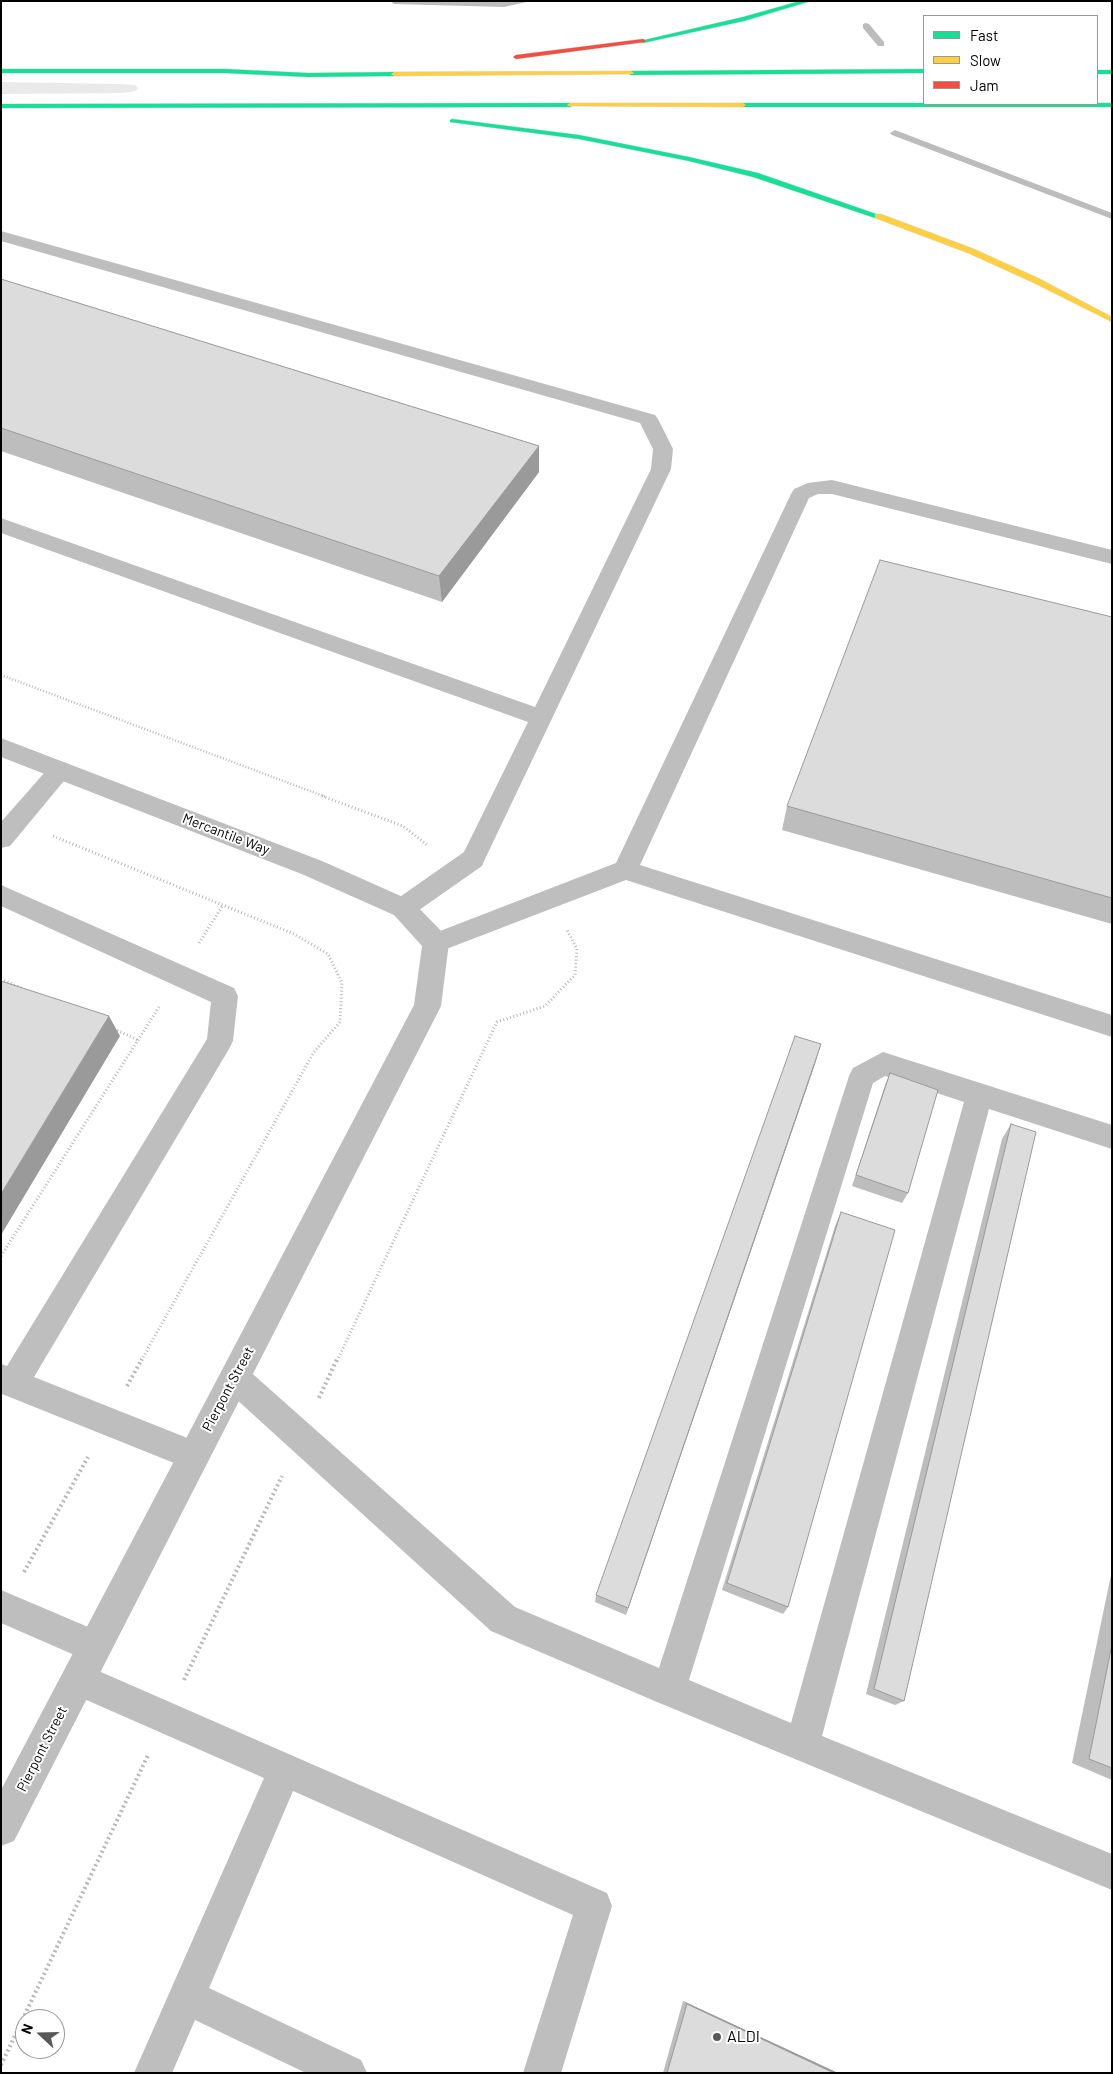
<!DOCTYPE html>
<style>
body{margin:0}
#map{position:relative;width:1113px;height:2074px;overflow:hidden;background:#fff;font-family:Barlow,sans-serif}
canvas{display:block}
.frame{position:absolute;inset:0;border:2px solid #000;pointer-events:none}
.legend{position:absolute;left:923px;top:15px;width:175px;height:90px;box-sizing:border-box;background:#fff;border:1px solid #999;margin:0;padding:6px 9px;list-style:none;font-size:15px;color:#000}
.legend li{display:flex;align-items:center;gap:10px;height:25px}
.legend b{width:25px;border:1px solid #999}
.north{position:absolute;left:15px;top:2009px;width:50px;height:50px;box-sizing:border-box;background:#fff;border:1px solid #999;border-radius:50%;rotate:291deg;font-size:14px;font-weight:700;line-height:20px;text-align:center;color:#000}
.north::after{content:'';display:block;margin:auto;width:18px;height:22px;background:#595959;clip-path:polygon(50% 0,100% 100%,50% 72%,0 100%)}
</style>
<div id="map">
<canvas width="1113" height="2074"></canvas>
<div class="frame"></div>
<ul class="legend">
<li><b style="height:6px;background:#16e098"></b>Fast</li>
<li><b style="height:6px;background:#ffcf43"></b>Slow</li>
<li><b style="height:6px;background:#f24e42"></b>Jam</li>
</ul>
<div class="north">N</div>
</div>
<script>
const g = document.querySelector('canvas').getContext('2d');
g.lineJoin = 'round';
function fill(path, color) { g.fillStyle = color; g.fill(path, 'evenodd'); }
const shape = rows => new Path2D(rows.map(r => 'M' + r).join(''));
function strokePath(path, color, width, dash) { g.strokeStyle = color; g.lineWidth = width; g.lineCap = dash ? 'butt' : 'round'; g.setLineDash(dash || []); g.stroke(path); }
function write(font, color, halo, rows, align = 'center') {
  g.font = font + ' Barlow,sans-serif'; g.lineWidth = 4; g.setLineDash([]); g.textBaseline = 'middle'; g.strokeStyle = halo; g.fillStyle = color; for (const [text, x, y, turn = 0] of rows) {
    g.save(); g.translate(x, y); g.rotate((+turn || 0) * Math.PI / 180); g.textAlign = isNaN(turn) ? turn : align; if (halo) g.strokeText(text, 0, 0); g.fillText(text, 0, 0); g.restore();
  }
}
fill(shape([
 [1,82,119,84,135,85,138,88,136,91,123,93,1,94]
]), '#eaeaea');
fill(shape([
 [390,1,531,1,504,7,394,4,390,1],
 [866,23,869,24,884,42,884,46,878,46,863,28,863,24,866,23],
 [895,130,1112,213,1112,219,892,135,890,133,895,130]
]), '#bcbcbc');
const fast = shape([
 [800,1,811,1,744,21,643,43,640,41,743,17,800,1],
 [1,69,225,69,308,73,394,72,397,74,394,76,308,77,225,73,1,73,1,69],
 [924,69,924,73,631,75,628,73,631,71,924,69],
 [1097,70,1112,70,1112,74,1097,74,1097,70],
 [1097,103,1112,103,1112,107,743,107,740,105,743,103,1097,103],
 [1,104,570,103,573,105,570,107,1,108,1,104],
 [452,119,579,135,689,157,758,173,882,216,875,218,753,177,689,161,579,139,450,122,450,120,452,119]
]);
const slow = shape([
 [631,71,634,73,633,74,394,76,391,74,394,72,631,71],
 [570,103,743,103,746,105,743,107,568,106,567,105,570,103],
 [875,214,881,214,974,249,1038,278,1112,317,1112,322,1032,282,968,253,875,218,875,214]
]);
const jam = shape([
 [643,39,645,40,645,42,516,59,513,57,516,55,643,39]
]);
strokePath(fast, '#dbdbdb', 1);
strokePath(slow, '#dbdbdb', 1);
strokePath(jam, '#dbdbdb', 1);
strokePath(shape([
 [1,675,326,797]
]), '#b8b8b8', 2.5, [1, 2]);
strokePath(shape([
 [322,796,403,826,427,845],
 [53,836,294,934,328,954,342,983,340,1022,314,1052,141,1361],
 [199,943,223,905],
 [1,979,21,988],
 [114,1029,138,1040],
 [1,1256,159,1007],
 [337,1361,497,1022,545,1006,575,975,577,949,567,930]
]), '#b8b8b8', 3, [1, 2.5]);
strokePath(shape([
 [127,1386,142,1359],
 [319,1398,337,1359],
 [24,1572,88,1457],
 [184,1680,282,1476],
 [1,2065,148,1755]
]), '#b8b8b8', 4, [2, 3]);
fill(shape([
 [1,231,655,415,658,419,673,449,671,469,485,859,482,866,412,915,403,918,394,915,391,908,394,901,464,852,528,722,1,533,1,518,535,707,651,469,653,449,640,423,1,241,1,231],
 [832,480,1112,550,1112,564,832,494,818,494,809,498,640,865,1112,1015,1112,1037,626,880,436,953,427,950,423,943,427,936,616,863,791,494,794,489,808,483,832,480],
 [60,761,68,764,72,770,68,776,10,846,1,848,1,822,52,764,60,761],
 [1,885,234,988,238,996,233,1041,229,1049,34,1377,205,1445,209,1456,205,1467,194,1471,2,1394,1,1364,7,1366,207,1039,211,1002,1,906,1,885],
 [883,1052,1112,1125,1112,1149,989,1109,822,1736,1112,1854,1112,1890,657,1702,491,1631,224,1388,220,1378,224,1368,235,1363,246,1368,515,1607,659,1668,849,1076,853,1068,883,1052],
 [885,1076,964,1102,791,1723,689,1680,873,1083,885,1076],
 [1,1590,107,1635,112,1647,107,1659,95,1664,1,1623,1,1590],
 [78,1662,607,1893,612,1906,561,2073,523,2073,573,1915,293,1791,209,1988,361,2060,367,2073,306,2073,195,2020,172,2073,134,2073,264,1778,66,1691,61,1679,66,1667,78,1662]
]), '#bebebe');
fill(shape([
 [1,738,322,861,412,901,445,935,449,943,441,1006,437,1014,14,1841,1,1846,1,1790,414,1005,422,946,394,915,304,875,1,757,1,738]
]), '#bebebe');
fill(fast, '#16e098');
fill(slow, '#ffcf43');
fill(jam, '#f24e42');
fill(shape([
 [1,279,539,446,539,472,442,602,1,451],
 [1112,617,1112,924,782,830,787,806],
 [816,1061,626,1615,595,1602,596,1595],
 [890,1073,908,1193,902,1203,852,1186,885,1085],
 [1011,1124,904,1701,895,1705,866,1694,1002,1139],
 [841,1212,788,1607,783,1614,722,1590,835,1226],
 [1112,1570,1112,1780,1072,1763],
 [683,2001,838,2073,663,2073]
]), '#bdbdbd');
fill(shape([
 [539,446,539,472,442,602,439,576],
 [109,1016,120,1036,1,1235,1,1194],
 [821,1044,816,1061,626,1615,628,1608],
 [683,2001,838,2073,834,2073,687,2004]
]), '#9a9a9a');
const building = shape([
 [1,279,539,446,439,576,1,428,1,279],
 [880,560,1112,617,1112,898,787,806,880,560],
 [1,981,109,1016,1,1194,1,981],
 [795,1036,821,1044,628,1608,596,1595,795,1036],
 [890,1073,938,1090,908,1193,856,1175,890,1073],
 [1011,1124,1036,1132,904,1701,874,1689,1011,1124],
 [841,1212,895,1230,788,1607,727,1583,841,1212],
 [1112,1644,1112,1768,1089,1759,1112,1644],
 [687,2004,834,2073,667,2073,687,2004]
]);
fill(building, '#dcdcdc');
strokePath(building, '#9a9a9a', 1);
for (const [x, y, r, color] of [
 [717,2037,5,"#595959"]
]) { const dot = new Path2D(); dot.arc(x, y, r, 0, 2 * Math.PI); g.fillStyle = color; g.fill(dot); strokePath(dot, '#fff', 2); }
write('14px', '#000', '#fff', [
 ["Mercantile Way",226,834,21],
 ["Pierpont Street",228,1389,-62],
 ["Pierpont Street",42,1749,-63]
]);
write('16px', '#000', '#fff', [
 ["ALDI",727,2037]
], 'left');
</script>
